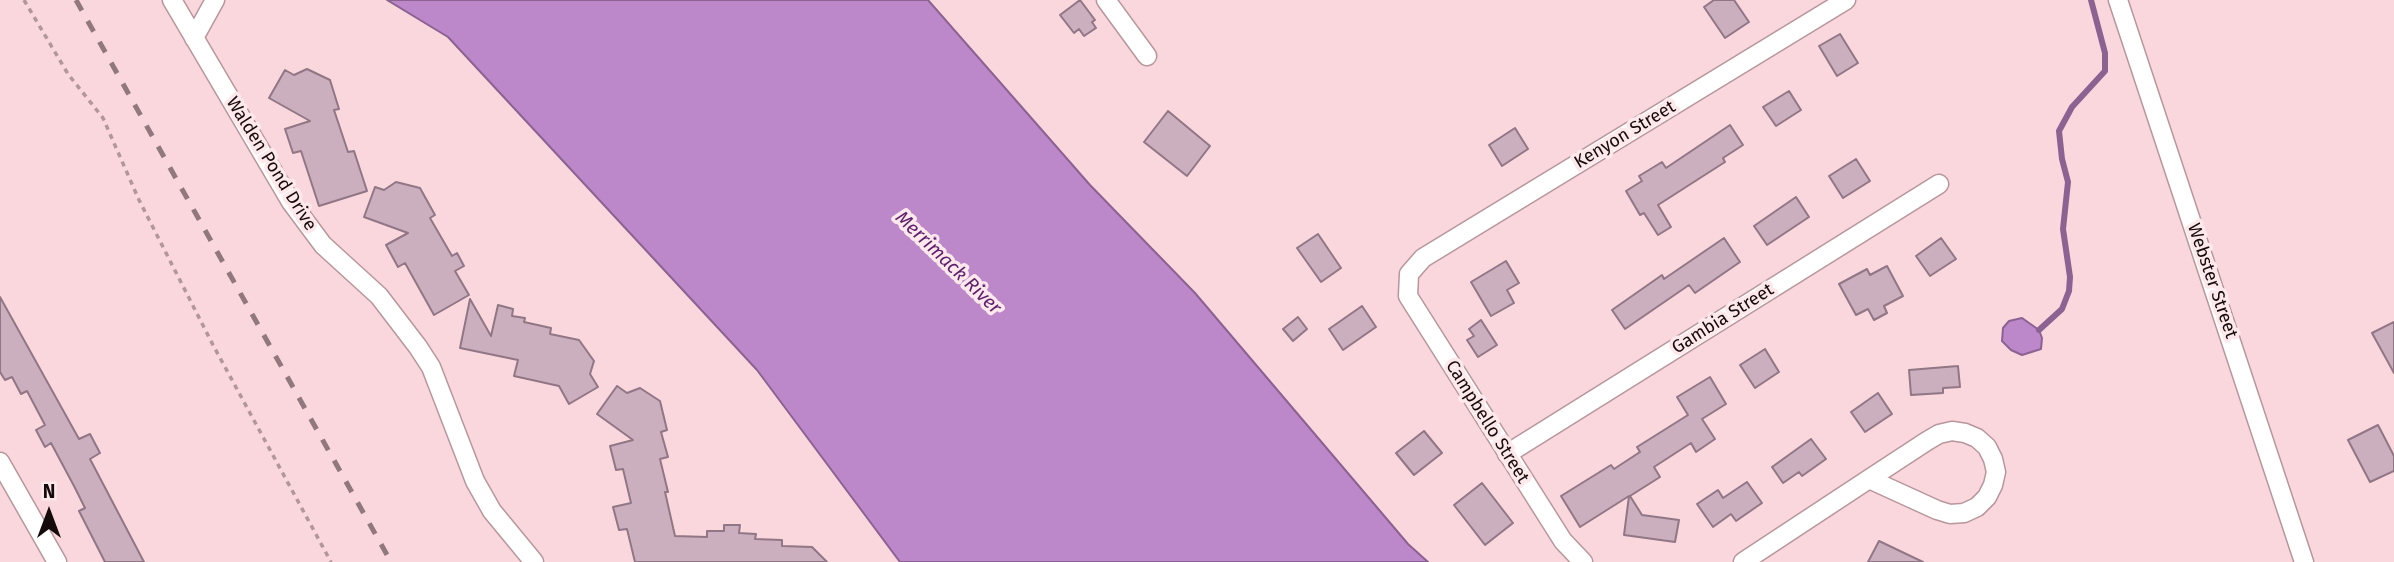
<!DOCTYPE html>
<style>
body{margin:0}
#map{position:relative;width:2394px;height:562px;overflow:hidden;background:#fad7dc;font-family:"Fira Sans",sans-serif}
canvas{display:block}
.north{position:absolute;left:14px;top:478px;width:70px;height:70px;-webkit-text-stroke:5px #fde8eb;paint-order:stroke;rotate:0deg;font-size:19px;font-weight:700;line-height:28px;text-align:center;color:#150a0c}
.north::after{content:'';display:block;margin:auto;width:24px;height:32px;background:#150a0c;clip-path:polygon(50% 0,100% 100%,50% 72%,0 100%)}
</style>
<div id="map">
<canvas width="2394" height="562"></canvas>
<div class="north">N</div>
</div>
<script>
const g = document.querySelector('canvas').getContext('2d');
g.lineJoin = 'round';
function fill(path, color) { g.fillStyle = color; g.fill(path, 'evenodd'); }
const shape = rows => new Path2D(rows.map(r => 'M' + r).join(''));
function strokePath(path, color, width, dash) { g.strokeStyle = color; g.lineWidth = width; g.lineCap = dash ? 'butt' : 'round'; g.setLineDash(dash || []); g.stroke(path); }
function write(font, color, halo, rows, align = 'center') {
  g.font = font + ' "Fira Sans",sans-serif'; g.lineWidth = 7; g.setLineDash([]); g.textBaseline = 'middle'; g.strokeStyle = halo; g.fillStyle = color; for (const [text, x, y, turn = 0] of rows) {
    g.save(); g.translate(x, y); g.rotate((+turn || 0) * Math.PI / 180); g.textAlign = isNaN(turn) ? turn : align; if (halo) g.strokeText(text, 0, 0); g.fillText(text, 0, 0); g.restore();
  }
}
const water = shape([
 [387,0,928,0,1090,185,1195,293,1408,544,1428,562,900,562,757,370,448,37,387,0],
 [2022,318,2039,330,2042,338,2041,349,2022,355,2011,350,2002,341,2003,328,2009,321,2022,318]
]);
fill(water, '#bd88ca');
strokePath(water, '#8b6291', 2);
strokePath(shape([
 [2039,330,2062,309,2069,291,2070,277,2063,229,2068,182,2062,159,2059,131,2072,107,2105,71,2105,53,2091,0]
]), '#8b6291', 6);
const building = shape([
 [1080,0,1095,20,1092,22,1096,28,1084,36,1079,29,1074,33,1060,15,1080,0],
 [1714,0,1734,0,1749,22,1725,38,1704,7,1714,0],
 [1840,34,1858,63,1837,76,1819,46,1840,34],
 [307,69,330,80,339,109,334,110,348,152,354,151,367,191,319,206,301,151,293,153,285,129,310,121,269,98,285,70,294,75,307,69],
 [1789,91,1801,110,1776,126,1763,107,1789,91],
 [1168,111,1210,146,1187,176,1144,142,1168,111],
 [1730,125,1743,145,1723,158,1725,162,1658,205,1671,227,1658,235,1644,213,1640,215,1626,191,1642,181,1639,176,1662,162,1666,168,1730,125],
 [1515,128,1528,149,1502,166,1489,145,1515,128],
 [1856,159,1870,181,1843,198,1829,176,1856,159],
 [396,182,420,188,435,215,430,218,452,256,457,253,464,266,455,271,469,295,434,315,405,263,398,267,386,245,408,233,364,217,375,187,384,190,396,182],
 [1796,197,1809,217,1767,245,1754,226,1796,197],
 [1318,234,1341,268,1321,282,1297,248,1318,234],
 [1724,238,1740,262,1695,293,1689,285,1625,329,1612,310,1662,275,1664,279,1724,238],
 [1941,238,1956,259,1930,276,1916,256,1941,238],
 [1506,261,1519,283,1507,290,1514,303,1491,316,1471,282,1506,261],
 [1887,266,1903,296,1884,306,1887,313,1874,320,1868,309,1856,315,1839,284,1867,269,1870,275,1887,266],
 [0,297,79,439,90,434,100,453,90,459,144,562,105,562,79,511,85,508,74,486,51,443,45,447,36,430,45,425,27,391,21,394,12,377,5,380,0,372,0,297],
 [470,299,491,336,498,305,513,309,512,316,525,318,524,322,551,328,550,334,579,340,594,361,590,374,598,387,569,404,559,386,514,376,518,360,460,348,470,299],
 [1362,306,1376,327,1343,350,1329,329,1362,306],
 [1298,317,1307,329,1293,341,1283,329,1298,317],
 [1481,320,1497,345,1478,357,1467,340,1474,336,1469,329,1481,320],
 [2394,322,2394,373,2372,333,2394,322],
 [1765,349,1779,372,1755,388,1740,365,1765,349],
 [1958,366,1960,387,1943,388,1943,393,1911,395,1909,370,1958,366],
 [1710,377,1726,404,1702,419,1715,439,1696,452,1691,443,1654,467,1660,477,1630,496,1642,515,1679,520,1675,542,1624,535,1629,496,1580,527,1561,496,1611,465,1614,469,1640,452,1637,447,1688,415,1677,397,1710,377],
 [617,386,627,393,640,388,660,401,667,430,661,432,668,457,660,459,668,492,665,492,675,536,707,537,707,531,724,531,724,525,740,525,739,533,756,534,755,539,782,540,782,546,812,547,827,562,635,562,627,529,619,530,613,507,631,503,623,469,616,470,610,446,633,440,597,414,617,386],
 [1878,393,1892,414,1865,432,1851,412,1878,393],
 [2378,425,2394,456,2394,471,2370,482,2348,440,2378,425],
 [1424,431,1442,453,1414,475,1396,453,1424,431],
 [1811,439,1826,459,1802,476,1799,472,1783,483,1772,467,1811,439],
 [1747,482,1762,503,1736,521,1731,514,1713,527,1697,504,1718,490,1723,498,1747,482],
 [1482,483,1513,523,1485,545,1454,505,1482,483],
 [1879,541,1923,562,1868,562,1879,541]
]);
fill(building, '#ccafbf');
strokePath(building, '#917685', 2);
const street = shape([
 [172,0,291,202,323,245,379,296,418,347,431,367,475,481,492,511,534,562],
 [1106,0,1147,56],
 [2118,0,2304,562],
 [194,38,215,0],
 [1507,454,1939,184],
 [0,462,57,562],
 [1583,562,1563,541,1408,296,1409,274,1423,258,1846,0],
 [1743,562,1869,479,1927,441,1939,434,1952,431,1965,433,1977,438,1987,447,1993,459,1996,472,1993,485,1987,497,1977,507,1964,513,1950,514,1937,510,1869,479]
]);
strokePath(street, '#b7979c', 21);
strokePath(shape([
 [24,0,68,74,103,118,139,200,213,345,331,562]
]), '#b1969a', 3.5, [5, 5]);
strokePath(street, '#fff', 18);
strokePath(shape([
 [76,0,391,562]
]), '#90787c', 5, [12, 12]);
write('18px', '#150a0c', '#fde8eb', [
 ["Kenyon Street",1625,135,-31],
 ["Walden Pond Drive",271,164,58],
 ["Webster Street",2212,281,71],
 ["Gambia Street",1723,319,-32],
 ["Campbello Street",1487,422,58]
]);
write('italic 19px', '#5e1e6d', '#fde8eb', [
 ["Merrimack River",948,263,44]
]);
</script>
